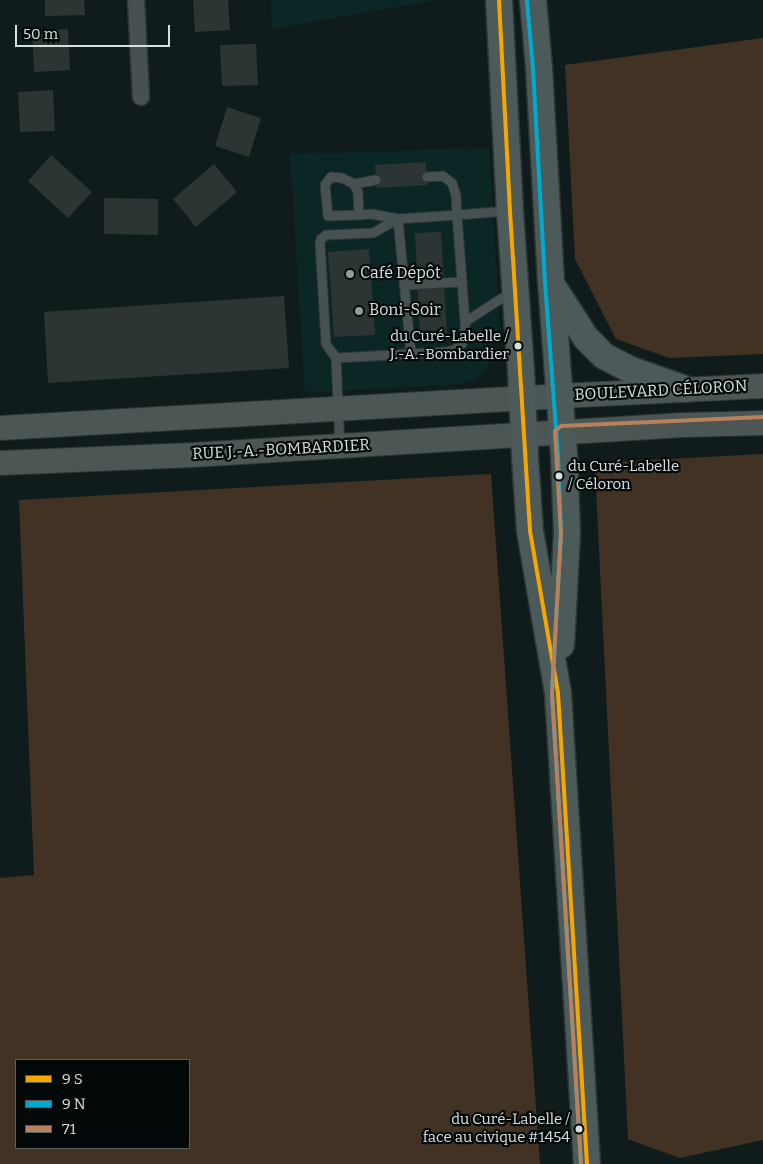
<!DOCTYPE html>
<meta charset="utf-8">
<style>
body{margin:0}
#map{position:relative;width:763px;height:1164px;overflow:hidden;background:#101c1b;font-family:Bitter,serif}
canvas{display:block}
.legend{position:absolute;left:15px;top:1059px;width:175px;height:90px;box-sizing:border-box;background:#030808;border:1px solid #575f5e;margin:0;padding:6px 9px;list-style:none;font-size:15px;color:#d5e1e0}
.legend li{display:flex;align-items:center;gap:10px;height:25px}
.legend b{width:25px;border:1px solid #575f5e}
.scale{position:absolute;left:15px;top:25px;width:155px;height:22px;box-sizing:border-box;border:2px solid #d5e1e0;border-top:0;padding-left:6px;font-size:15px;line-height:18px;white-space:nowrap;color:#d5e1e0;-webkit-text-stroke:4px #030808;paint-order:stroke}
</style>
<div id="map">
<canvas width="763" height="1164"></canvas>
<ul class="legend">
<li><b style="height:6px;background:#f7a600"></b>9 S</li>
<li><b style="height:6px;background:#00a9ce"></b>9 N</li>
<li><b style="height:6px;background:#b6815c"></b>71</li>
</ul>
<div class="scale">50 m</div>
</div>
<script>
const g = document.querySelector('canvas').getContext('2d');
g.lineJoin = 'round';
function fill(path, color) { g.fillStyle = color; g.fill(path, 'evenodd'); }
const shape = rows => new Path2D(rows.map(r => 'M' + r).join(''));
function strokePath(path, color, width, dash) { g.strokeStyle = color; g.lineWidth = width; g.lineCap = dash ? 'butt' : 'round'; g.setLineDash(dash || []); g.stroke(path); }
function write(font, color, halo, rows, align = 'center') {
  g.font = font + ' Bitter,serif'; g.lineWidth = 4.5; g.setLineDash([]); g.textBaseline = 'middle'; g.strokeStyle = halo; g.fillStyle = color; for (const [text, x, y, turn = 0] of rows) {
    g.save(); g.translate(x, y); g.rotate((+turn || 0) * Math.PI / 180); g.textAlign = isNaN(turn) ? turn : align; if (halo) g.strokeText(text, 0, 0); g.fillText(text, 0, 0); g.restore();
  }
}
fill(shape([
 [271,0,437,0,272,29],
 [489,148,500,331,491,332,491,352,498,353,487,368,476,379,462,384,305,393,290,154]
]), '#0a2726');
fill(shape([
 [763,38,763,354,669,358,616,339,575,259,565,65],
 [763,454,763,1140,680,1158,628,1139,595,468,613,462],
 [491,474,540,1164,0,1164,0,878,34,875,19,500],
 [16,1060,189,1060,189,1148,16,1148]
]), '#423223');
fill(shape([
 [45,0,84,0,85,15,45,16],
 [193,0,228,0,230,30,195,32],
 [68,29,70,70,34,72,32,31],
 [256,44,258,85,222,86,220,45],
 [53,90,55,131,20,132,18,92],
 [227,107,261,118,249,157,215,146],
 [51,155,92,192,68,218,28,181],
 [426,162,427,185,377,188,375,165],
 [214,164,237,192,196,227,173,199],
 [104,198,158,199,158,235,104,234],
 [441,232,447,333,420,335,415,233],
 [369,249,375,335,334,337,328,252],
 [284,296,289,368,48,383,44,312]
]), '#2c3434');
const lane = shape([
 [354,184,376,180],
 [359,215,358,192,354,184,342,178,331,177,325,185,328,216,359,215,372,214,398,219],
 [404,285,462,282],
 [465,322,513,291],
 [411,354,398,219,457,215,456,195,452,183,443,176,427,177],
 [336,358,326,344,320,243,321,239,326,235,373,233,398,219],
 [340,446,336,358,446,352,454,350,462,344,465,335,465,322,457,215,508,211]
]);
const street = shape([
 [136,0,141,97]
]);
const secondary = shape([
 [0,428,580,395,763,386],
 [0,463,193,455,683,425,763,423]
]);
const primary = shape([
 [499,0,510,211,521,371,525,457,530,531,558,693,587,1164],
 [533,0,539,68,551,282,564,455,567,533,561,645],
 [553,287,586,338,604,356,631,370,685,389]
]);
strokePath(lane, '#2e3635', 11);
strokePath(street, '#2e3635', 19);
strokePath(secondary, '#2e3635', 26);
strokePath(primary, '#2e3635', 29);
strokePath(lane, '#485151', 9);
strokePath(street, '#485151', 16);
strokePath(secondary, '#4b5655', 24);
strokePath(primary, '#4c5b5a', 26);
strokePath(shape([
 [499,0,510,211,530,531,558,693,587,1164]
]), '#f7a600', 4);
strokePath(shape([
 [527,1,533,68,545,282,558,455,561,533,552,693,581,1164]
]), '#00a9ce', 4);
strokePath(shape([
 [581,1164,552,693,561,533,555,431,561,426,763,417]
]), '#b6815c', 4);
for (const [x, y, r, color] of [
 [350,274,5,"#909c9b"],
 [359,311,5,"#909c9b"],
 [518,346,4.5,"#d5e1e0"],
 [559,476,4.5,"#d5e1e0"],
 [579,1129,4.5,"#d5e1e0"]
]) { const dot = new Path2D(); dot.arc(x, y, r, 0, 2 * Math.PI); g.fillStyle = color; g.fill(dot); strokePath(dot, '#030808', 2); }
write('15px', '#d5e1e0', '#030808', [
 ["du Curé-Labelle /",509,337],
 ["J.-A.-Bombardier",509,355],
 ["du Curé-Labelle",568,467,"left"],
 ["/ Céloron",568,485,"left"],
 ["du Curé-Labelle /",570,1120],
 ["face au civique #1454",570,1138]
], 'right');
write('16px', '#d5e1e0', '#030808', [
 ["Café Dépôt",360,274],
 ["Boni-Soir",369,311]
], 'left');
write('16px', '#d5e1e0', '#030808', [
 ["BOULEVARD CÉLORON",661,391,-3],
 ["RUE J.-A.-BOMBARDIER",281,450,-3]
]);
</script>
